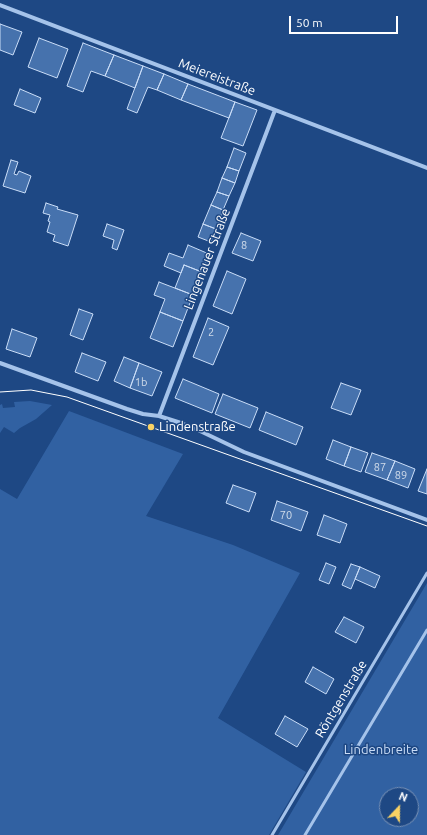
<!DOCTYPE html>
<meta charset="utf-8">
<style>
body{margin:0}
#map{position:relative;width:427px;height:835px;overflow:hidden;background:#1e4884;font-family:Ubuntu,sans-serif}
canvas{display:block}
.north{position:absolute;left:379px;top:787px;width:40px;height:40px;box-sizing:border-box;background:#1e4884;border:1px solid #7891b5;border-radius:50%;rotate:22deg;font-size:11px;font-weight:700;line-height:16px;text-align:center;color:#fff}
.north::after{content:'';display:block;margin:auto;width:14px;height:18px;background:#f9d264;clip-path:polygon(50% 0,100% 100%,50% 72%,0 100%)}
.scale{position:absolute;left:289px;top:16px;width:109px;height:18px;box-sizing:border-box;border:2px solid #fff;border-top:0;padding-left:5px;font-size:12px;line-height:14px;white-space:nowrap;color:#fff;-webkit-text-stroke:3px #1e4884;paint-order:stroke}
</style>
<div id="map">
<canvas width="427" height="835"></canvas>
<div class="north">N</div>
<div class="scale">50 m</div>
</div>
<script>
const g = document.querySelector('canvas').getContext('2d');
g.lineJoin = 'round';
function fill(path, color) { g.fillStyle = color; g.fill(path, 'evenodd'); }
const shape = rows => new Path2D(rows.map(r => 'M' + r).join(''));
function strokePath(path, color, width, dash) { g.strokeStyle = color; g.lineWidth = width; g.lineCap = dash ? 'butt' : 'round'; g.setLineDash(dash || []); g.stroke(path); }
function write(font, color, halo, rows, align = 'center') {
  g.font = font + ' Ubuntu,sans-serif'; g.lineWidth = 3; g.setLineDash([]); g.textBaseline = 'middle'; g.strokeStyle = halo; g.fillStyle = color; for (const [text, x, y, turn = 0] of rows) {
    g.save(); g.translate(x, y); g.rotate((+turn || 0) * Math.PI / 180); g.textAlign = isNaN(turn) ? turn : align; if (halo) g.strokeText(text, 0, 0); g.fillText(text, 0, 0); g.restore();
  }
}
fill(shape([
 [30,401,52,405,36,419,20,428,14,433,4,427,0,433,0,405,2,404,3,408,15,407,14,402],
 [69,411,183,454,146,516,233,545,300,573,218,718,306,772,269,835,0,835,0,489,17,499],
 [427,583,427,835,278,835],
 [387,795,411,795,411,819,387,819]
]), '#3161a2');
const building = shape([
 [0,24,22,32,13,55,0,50,0,24],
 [39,38,68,49,57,78,28,67,39,38],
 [83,43,114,55,105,76,91,71,83,92,67,86,83,43],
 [114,55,143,66,135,88,105,76,114,55],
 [143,66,164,74,157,90,148,87,137,113,127,109,143,66],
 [164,74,188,84,181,100,157,90,164,74],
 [188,84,235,102,229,118,181,100,188,84],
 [20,89,41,98,35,113,14,105,20,89],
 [235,102,257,110,243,146,221,138,235,102],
 [234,148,246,153,239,171,227,167,234,148],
 [11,160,18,162,14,174,17,175,19,171,31,176,25,193,3,186,11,160],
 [227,167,239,171,235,183,222,178,227,167],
 [222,178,235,183,229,196,217,192,222,178],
 [217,192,229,196,223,210,211,205,217,192],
 [46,203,58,207,57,209,78,215,68,246,53,241,55,235,47,232,50,222,48,221,50,215,43,213,46,203],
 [211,205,223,210,216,229,203,224,211,205],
 [107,224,124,230,117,250,112,248,114,240,103,236,107,224],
 [203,224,216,229,211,242,198,237,203,224],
 [241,233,261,241,253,261,232,253,241,233],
 [188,245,209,254,202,272,184,265,181,273,164,266,169,253,183,258,188,245],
 [184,265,202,272,193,295,175,288,184,265],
 [227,271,246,279,232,314,213,306,227,271],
 [159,282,193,295,183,321,160,312,165,299,154,295,159,282],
 [79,309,93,314,83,340,70,335,79,309],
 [160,312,183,321,173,347,150,338,160,312],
 [208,318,229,327,213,365,193,357,208,318],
 [12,329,37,338,30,357,6,349,12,329],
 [82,353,106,362,98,381,75,372,82,353],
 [124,357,139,363,130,388,114,381,124,357],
 [139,363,162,372,152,396,130,388,139,363],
 [183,379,219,394,212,413,175,398,183,379],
 [341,383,361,390,351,415,331,408,341,383],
 [223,394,258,408,250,428,215,414,223,394],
 [266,412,303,427,296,445,259,430,266,412],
 [333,440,351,447,344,466,326,459,333,440],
 [351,447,368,453,361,472,344,466,351,447],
 [372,453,395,461,387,480,365,472,372,453],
 [395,461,415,469,408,488,387,480,395,461],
 [427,469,427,494,418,491,427,469],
 [233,485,256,493,249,512,226,503,233,485],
 [277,501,308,512,301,531,271,520,277,501],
 [324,515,347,524,340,543,317,535,324,515],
 [326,563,336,567,329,584,319,580,326,563],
 [351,564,360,567,351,589,342,585,351,564],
 [360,567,380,576,375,588,355,579,360,567],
 [344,617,364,627,356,643,335,632,344,617],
 [313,667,334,679,326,694,305,682,313,667],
 [285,716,308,729,297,747,275,734,285,716]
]);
fill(building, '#4672ad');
strokePath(building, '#caddf7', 1);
strokePath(shape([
 [272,835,427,573],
 [305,835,427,630]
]), '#a5c3ea', 3);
strokePath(shape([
 [0,5,427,168],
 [0,363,127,409,143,414,159,416,181,423,198,430,244,452,427,520],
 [159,416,275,110]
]), '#a5c3ea', 4);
strokePath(shape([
 [0,392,31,390,67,397,427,526]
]), '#fff', 1);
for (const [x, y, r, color] of [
 [151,427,4,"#f9d264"]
]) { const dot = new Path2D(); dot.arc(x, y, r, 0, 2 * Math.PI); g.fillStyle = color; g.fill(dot); strokePath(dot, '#1e4884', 1.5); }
write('11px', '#d1dcea', null, [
 ["8",244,245],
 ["2",211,332],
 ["1b",141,382],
 ["87",380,467],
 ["89",401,475],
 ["70",286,515]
]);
write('13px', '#fff', '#1e4884', [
 ["Meiereistraße",217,77,21],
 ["Lingenauer Straße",207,259,-69],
 ["Röntgenstraße",341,699,-59]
]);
write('13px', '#fff', '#1e4884', [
 ["Lindenstraße",159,427]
], 'left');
write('13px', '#caddf7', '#1e4884', [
 ["Lindenbreite",381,750]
]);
</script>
